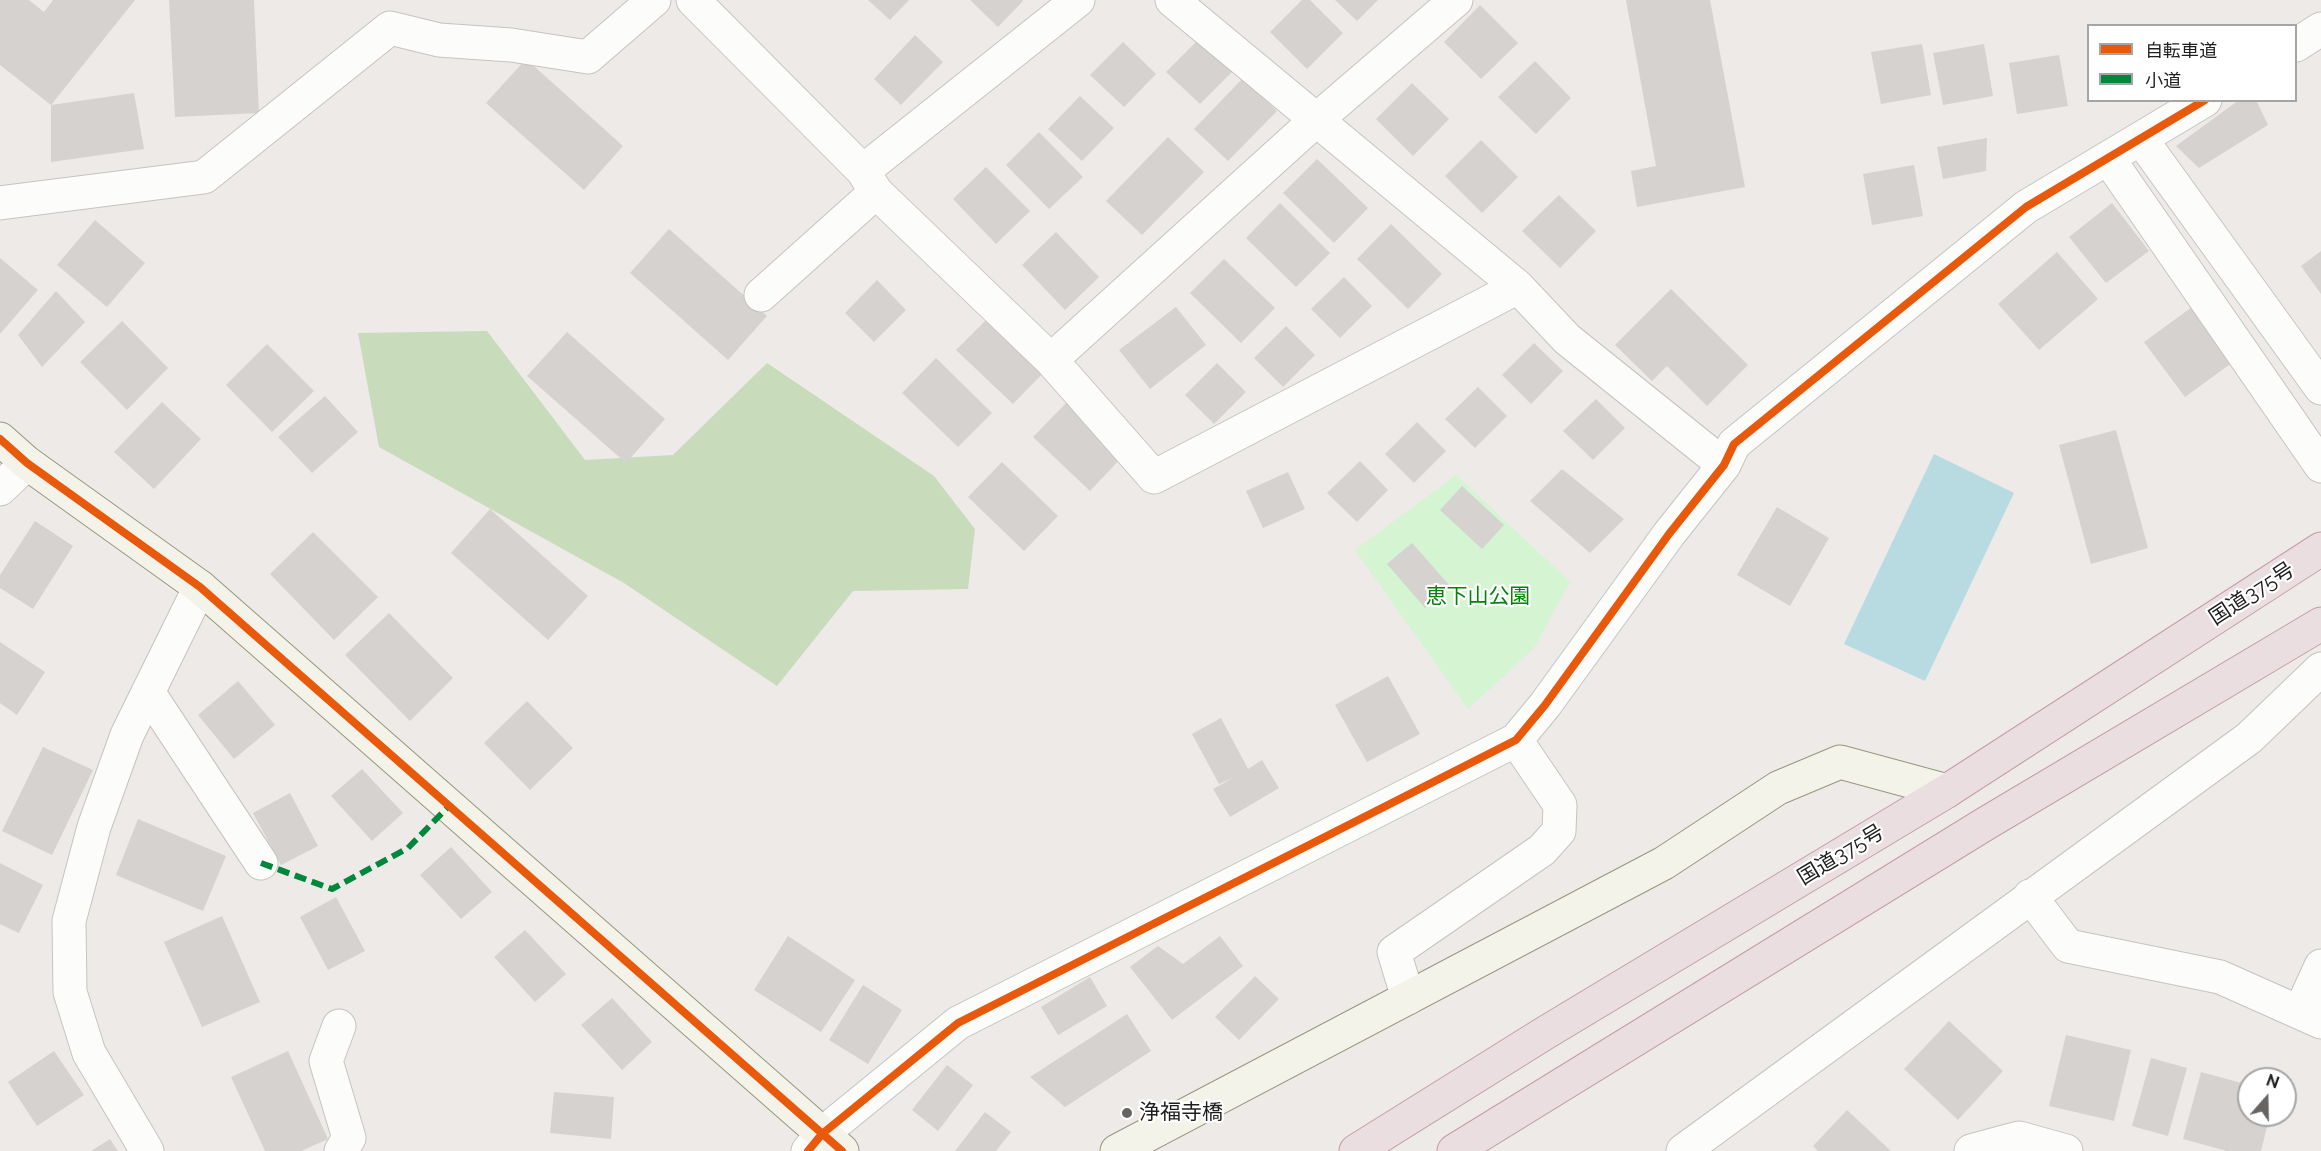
<!DOCTYPE html>
<meta charset="utf-8">
<style>
body{margin:0}
#map{position:relative;width:2321px;height:1151px;overflow:hidden;background:#edeae7;font-family:Raleway,"Noto Sans JP",sans-serif}
canvas{display:block}
.legend{position:absolute;left:2087px;top:24px;width:210px;height:78px;box-sizing:border-box;background:#fff;border:2px solid #a5a5a5;margin:0;padding:8px 10px;list-style:none;font-size:18px;color:#1e1e1e}
.legend li{display:flex;align-items:center;gap:12px;height:30px}
.legend b{width:30px;border:2px solid #a5a5a5}
.north{position:absolute;left:2237px;top:1067px;width:60px;height:60px;box-sizing:border-box;background:#fff;border:2px solid #a5a5a5;border-radius:50%;rotate:20deg;font-size:16px;font-weight:700;line-height:24px;text-align:center;color:#1e1e1e}
.north::after{content:'';display:block;margin:auto;width:21px;height:27px;background:#666564;clip-path:polygon(50% 0,100% 100%,50% 72%,0 100%)}
</style>
<div id="map">
<canvas width="2321" height="1151"></canvas>
<ul class="legend">
<li><b style="height:8px;background:#e8590c"></b>自転車道</li>
<li><b style="height:8px;background:#00873e"></b>小道</li>
</ul>
<div class="north">N</div>
</div>
<script>
const g = document.querySelector('canvas').getContext('2d');
g.lineJoin = 'round';
function fill(path, color) { g.fillStyle = color; g.fill(path, 'evenodd'); }
const shape = rows => new Path2D(rows.map(r => 'M' + r).join(''));
function strokePath(path, color, width, dash) { g.strokeStyle = color; g.lineWidth = width; g.lineCap = dash ? 'butt' : 'round'; g.setLineDash(dash || []); g.stroke(path); }
function write(font, color, halo, rows, align = 'center') {
  g.font = font + ' Raleway,"Noto Sans JP",sans-serif'; g.lineWidth = 4.5; g.setLineDash([]); g.textBaseline = 'middle'; g.strokeStyle = halo; g.fillStyle = color; for (const [text, x, y, turn = 0] of rows) {
    g.save(); g.translate(x, y); g.rotate((+turn || 0) * Math.PI / 180); g.textAlign = isNaN(turn) ? turn : align; if (halo) g.strokeText(text, 0, 0); g.fillText(text, 0, 0); g.restore();
  }
}
fill(shape([
 [487,331,585,460,673,455,767,363,934,476,975,529,968,589,853,591,777,686,624,583,379,447,358,333]
]), '#c8dcbb');
fill(shape([
 [1456,475,1570,582,1534,648,1468,709,1355,550]
]), '#d4f4d2');
fill(shape([
 [1934,454,2014,493,1925,681,1844,644]
]), '#b8dbe2');
fill(shape([
 [0,0,29,0,44,12,53,0,135,0,51,105,0,65],
 [169,0,254,0,259,113,175,117],
 [868,0,909,0,890,20],
 [970,0,1022,0,1023,1,998,27],
 [1302,0,1310,0,1343,33,1307,69,1270,32],
 [1335,0,1378,0,1357,21],
 [1626,0,1710,0,1745,187,1637,207,1631,171,1656,166],
 [1480,5,1518,43,1481,79,1444,42],
 [915,35,943,62,901,105,874,79],
 [1199,39,1232,72,1200,104,1166,72],
 [1123,42,1156,74,1124,107,1090,75],
 [1922,44,1931,95,1881,104,1871,52],
 [1984,44,1993,96,1943,105,1933,53],
 [2059,55,2068,106,2017,114,2009,63],
 [526,59,623,146,584,190,486,103],
 [1535,61,1571,98,1536,134,1498,97],
 [1243,78,1277,111,1228,161,1194,129],
 [1412,83,1449,119,1413,156,1376,119],
 [134,93,144,149,51,162,51,105],
 [1080,96,1114,128,1082,161,1048,129],
 [2239,100,2256,100,2268,125,2199,168,2176,146],
 [1039,132,1083,177,1049,209,1006,165],
 [1168,137,1204,172,1142,235,1106,201],
 [1987,138,1986,171,1943,179,1937,147],
 [1481,140,1518,177,1482,213,1445,176],
 [1317,159,1368,208,1334,243,1283,193],
 [1914,165,1923,216,1872,225,1863,174],
 [986,167,1030,211,996,244,953,199],
 [1559,195,1596,231,1560,268,1522,231],
 [1280,203,1330,253,1296,287,1246,238],
 [2112,203,2149,251,2106,283,2069,237],
 [95,220,145,263,107,307,57,265],
 [1391,224,1442,274,1408,309,1357,259],
 [669,229,767,316,728,360,630,273],
 [1056,232,1099,277,1065,310,1022,265],
 [2321,251,2321,294,2301,266],
 [2057,252,2098,299,2039,350,1998,304],
 [0,258,38,290,0,334],
 [1224,259,1275,308,1241,343,1190,293],
 [1344,277,1372,306,1340,338,1311,309],
 [877,280,906,310,874,342,845,313],
 [1671,289,1748,365,1707,406,1667,366,1652,381,1615,345],
 [56,291,85,322,42,367,18,335],
 [1176,307,1206,345,1150,389,1119,350],
 [2192,307,2233,362,2185,397,2144,342],
 [990,316,1046,370,1013,404,956,350],
 [122,321,168,368,127,410,80,362],
 [1286,326,1315,355,1283,387,1254,358],
 [567,332,665,419,626,463,527,376],
 [1534,343,1563,371,1531,404,1502,375],
 [267,344,314,391,272,432,226,385],
 [936,358,992,413,958,447,902,393],
 [1217,363,1246,392,1214,424,1185,395],
 [1478,387,1507,416,1475,448,1445,419],
 [325,396,358,432,312,473,278,437],
 [1596,399,1625,428,1593,460,1563,431],
 [162,402,201,439,154,489,114,452],
 [1067,402,1123,456,1090,491,1033,437],
 [1417,422,1446,451,1414,483,1385,454],
 [2116,430,2148,548,2091,564,2059,445],
 [1360,461,1388,490,1357,522,1327,493],
 [1002,462,1058,516,1024,551,968,497],
 [1562,469,1624,519,1590,553,1530,501],
 [1288,472,1305,509,1263,528,1246,491],
 [1462,486,1504,525,1482,549,1440,510],
 [1777,507,1829,538,1790,606,1737,575],
 [490,509,588,596,548,640,451,553],
 [35,521,73,546,33,609,0,588,0,575],
 [313,532,378,597,334,640,270,574],
 [1412,543,1450,586,1425,608,1387,564],
 [389,613,453,678,410,721,345,655],
 [0,642,45,672,17,715,0,703],
 [1388,676,1420,734,1367,762,1335,705],
 [238,681,275,725,234,759,198,715],
 [527,701,573,748,530,790,484,743],
 [1221,718,1248,769,1262,760,1279,788,1230,817,1213,789,1233,778,1219,784,1192,734],
 [43,747,93,770,52,855,2,831],
 [362,769,403,813,372,841,331,796],
 [290,793,318,846,281,865,253,813],
 [138,819,226,856,203,911,116,875],
 [451,847,492,892,461,919,420,875],
 [0,863,43,885,19,933,0,924],
 [336,897,365,951,328,970,300,917],
 [222,916,260,1002,202,1027,164,942],
 [525,930,566,974,535,1002,494,957],
 [788,936,855,980,821,1032,754,990],
 [1220,936,1243,966,1172,1020,1130,967,1158,946,1183,964],
 [1255,976,1279,999,1239,1040,1215,1017],
 [1090,977,1107,1006,1058,1035,1041,1007],
 [863,985,902,1010,868,1064,829,1040],
 [612,998,652,1042,622,1070,581,1025],
 [1127,1014,1151,1051,1065,1107,1030,1077],
 [1949,1021,2003,1071,1958,1120,1904,1069],
 [2066,1035,2131,1050,2114,1121,2049,1106],
 [54,1051,84,1095,37,1126,8,1082],
 [288,1051,328,1139,301,1151,265,1151,231,1077],
 [2151,1058,2187,1068,2168,1136,2132,1126],
 [947,1065,973,1085,938,1131,912,1110],
 [2201,1072,2249,1085,2249,1115,2270,1115,2261,1151,2227,1151,2183,1139],
 [554,1092,614,1097,611,1139,550,1133],
 [1847,1110,1891,1151,1818,1151,1813,1146],
 [985,1112,1011,1132,996,1151,955,1151],
 [110,1139,118,1151,91,1151]
]), '#d5d2d0');
const street = shape([
 [693,0,863,171,876,192,1051,360,1154,477,1518,287],
 [1172,0,1518,287,1567,339,1724,465],
 [2296,45,2321,29],
 [2141,139,2321,388],
 [2108,158,2321,466],
 [863,171,1078,0],
 [0,203,204,177,390,28,439,40,511,45,588,57,654,0],
 [761,295,876,192],
 [1051,360,1315,121,1456,0],
 [0,489,27,463],
 [148,692,261,863],
 [2030,896,2068,946,2220,977,2321,1022],
 [1408,998,1394,952,1542,850,1559,831,1560,805,1516,740],
 [2300,1012,2321,966],
 [339,1026,326,1061,349,1138,341,1151],
 [147,1151,89,1053,70,992,69,921,94,827,127,735,200,587],
 [808,1151,822,1134,958,1023,1516,740,1545,705,1669,534,1724,465,1734,444,2026,207,2205,100],
 [1683,1151,2249,738,2321,669],
 [1971,1151,2019,1138,2066,1151]
]);
const secondary = shape([
 [0,439,27,463,200,587,842,1151],
 [1117,1151,1664,863,1778,788,1840,762,1947,791]
]);
const highway = shape([
 [1356,1151,1545,1033,1947,791,2321,549],
 [1454,1151,1985,824,2321,624]
]);
strokePath(street, '#c5c4c3', 35);
strokePath(secondary, '#97977e', 35);
strokePath(highway, '#c49ca9', 35);
strokePath(street, '#fcfcfb', 33);
strokePath(secondary, '#f4f3ea', 33);
strokePath(highway, '#eadee0', 33);
strokePath(shape([
 [261,863,332,889,408,848,449,806]
]), '#00873e', 6, [12, 6]);
strokePath(shape([
 [0,439,27,463,200,587,842,1151],
 [808,1151,822,1134,958,1023,1516,740,1545,705,1669,534,1724,465,1734,444,2026,207,2205,100]
]), '#e8590c', 8);
for (const [x, y, r, color] of [
 [1127,1113,6,"#666564"]
]) { const dot = new Path2D(); dot.arc(x, y, r, 0, 2 * Math.PI); g.fillStyle = color; g.fill(dot); strokePath(dot, '#fff', 2); }
write('21px', '#1e1e1e', '#fff', [
 ["国道375号",2252,594,-33],
 ["国道375号",1841,855,-31]
]);
write('21px', '#06820b', '#fff', [
 ["恵下山公園",1478,597]
]);
write('21px', '#1e1e1e', '#fff', [
 ["浄福寺橋",1139,1113]
], 'left');
</script>
